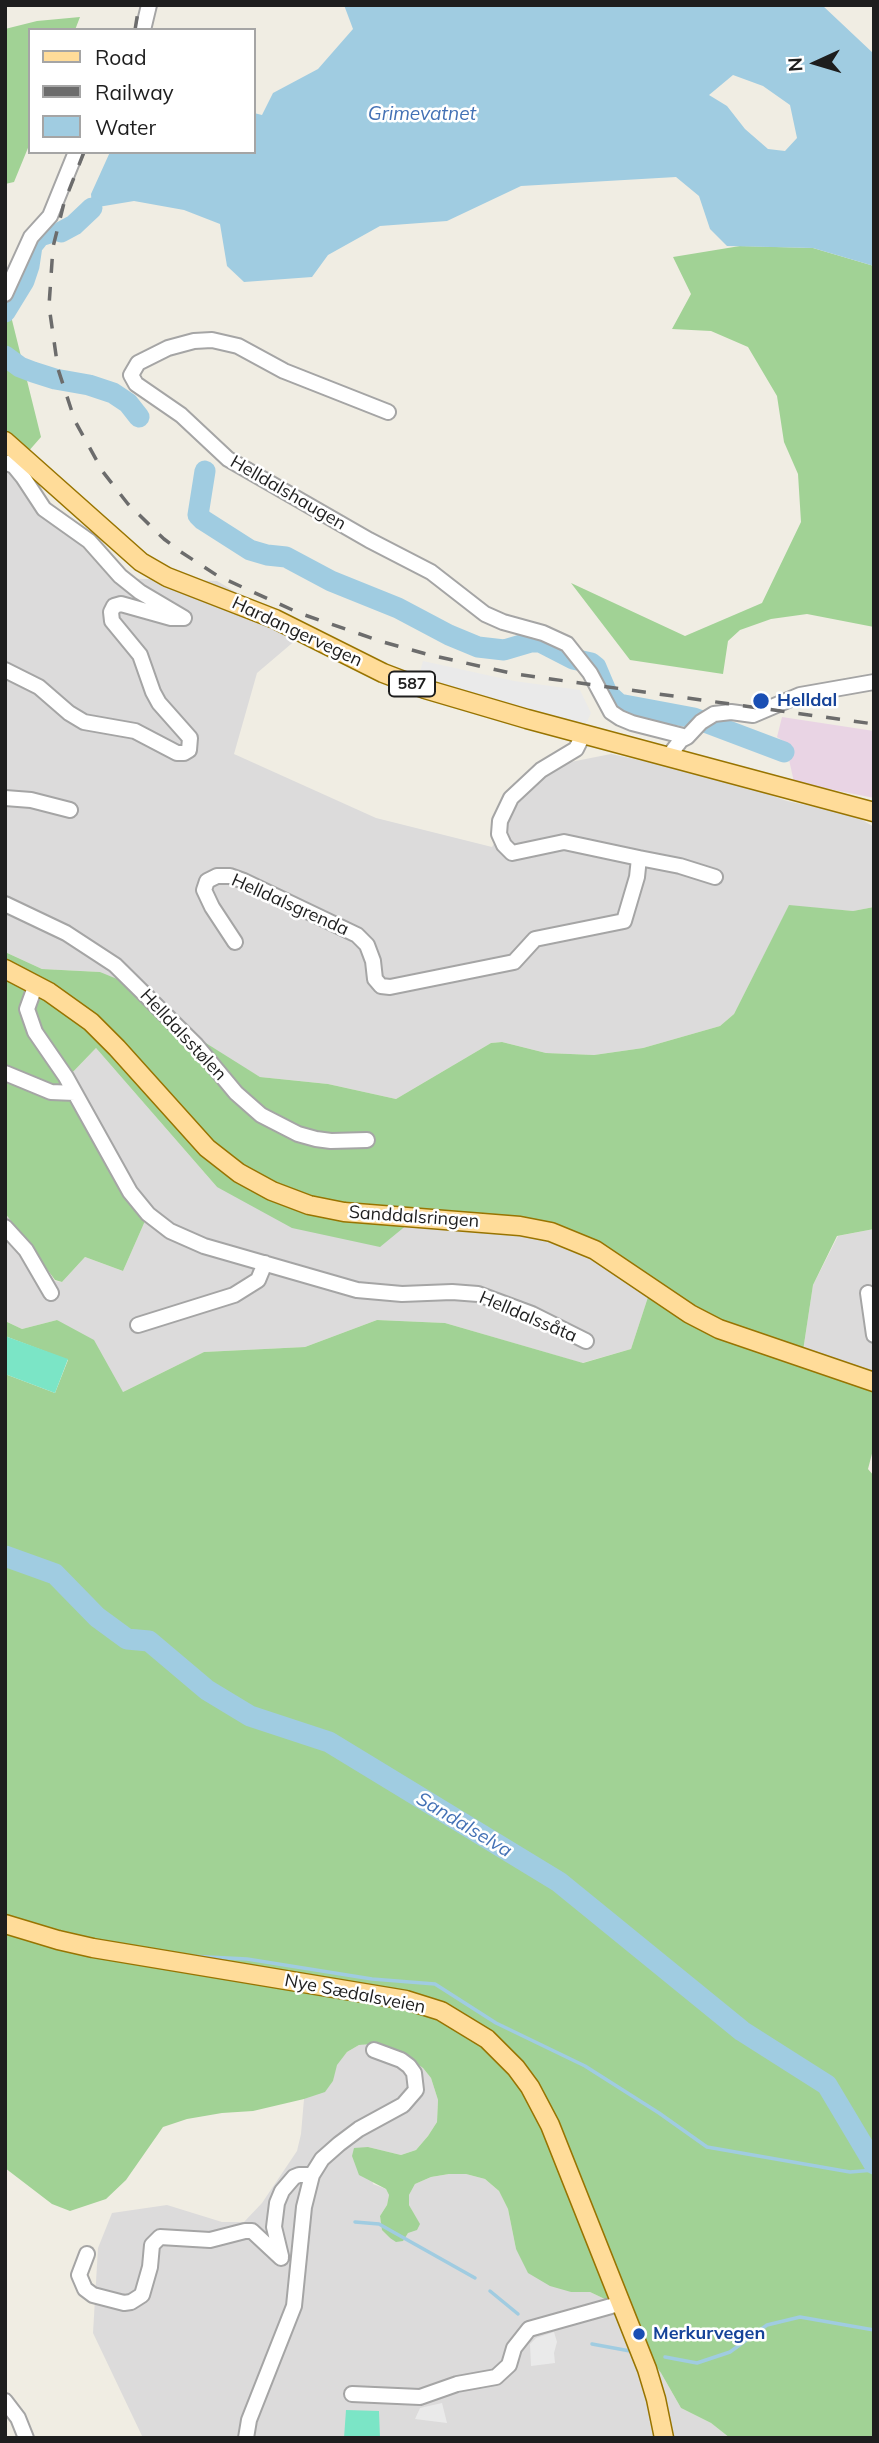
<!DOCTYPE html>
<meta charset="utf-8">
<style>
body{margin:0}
#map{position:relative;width:879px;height:2443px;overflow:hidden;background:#f0ede3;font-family:Mulish,sans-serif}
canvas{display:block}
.frame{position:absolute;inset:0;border:7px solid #1e1e1e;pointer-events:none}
.legend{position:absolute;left:28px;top:28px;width:228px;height:126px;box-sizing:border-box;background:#fff;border:2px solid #a5a5a5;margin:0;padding:9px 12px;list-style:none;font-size:21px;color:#1e1e1e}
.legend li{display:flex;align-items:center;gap:14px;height:35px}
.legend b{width:35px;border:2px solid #a5a5a5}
.north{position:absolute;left:781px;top:28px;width:70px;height:70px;-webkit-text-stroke:5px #fff;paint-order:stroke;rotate:266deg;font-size:19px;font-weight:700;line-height:28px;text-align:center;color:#1e1e1e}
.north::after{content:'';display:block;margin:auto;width:24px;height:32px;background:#1e1e1e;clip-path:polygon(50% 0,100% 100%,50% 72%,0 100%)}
</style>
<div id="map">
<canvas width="879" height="2443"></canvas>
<div class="frame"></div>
<ul class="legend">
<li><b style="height:9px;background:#ffdc99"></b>Road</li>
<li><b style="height:9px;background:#6c6c6c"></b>Railway</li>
<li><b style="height:19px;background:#a0cce1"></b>Water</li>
</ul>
<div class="north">N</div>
</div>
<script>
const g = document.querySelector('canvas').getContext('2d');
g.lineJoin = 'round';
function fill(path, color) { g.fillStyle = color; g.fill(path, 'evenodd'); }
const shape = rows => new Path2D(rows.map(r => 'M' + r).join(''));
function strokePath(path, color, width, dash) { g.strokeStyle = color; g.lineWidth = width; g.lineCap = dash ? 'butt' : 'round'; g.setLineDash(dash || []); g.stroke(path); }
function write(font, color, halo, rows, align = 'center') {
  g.font = font + ' Mulish,sans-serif'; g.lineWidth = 5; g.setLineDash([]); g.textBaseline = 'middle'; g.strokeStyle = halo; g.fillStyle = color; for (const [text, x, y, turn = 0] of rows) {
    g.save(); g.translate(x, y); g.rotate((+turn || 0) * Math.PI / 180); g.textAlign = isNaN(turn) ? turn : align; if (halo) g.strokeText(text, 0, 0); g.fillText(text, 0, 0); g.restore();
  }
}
fill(shape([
 [5,461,110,578,217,581,304,633,257,673,234,754,376,818,492,847,540,768,611,754,723,778,787,801,854,815,874,827,874,907,853,911,789,906,734,1014,720,1026,643,1048,594,1055,546,1053,502,1042,491,1043,396,1099,328,1084,260,1077,217,1052,100,972,42,969,5,952],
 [96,1048,217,1187,408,1224,551,1227,649,1294,631,1349,582,1363,445,1323,377,1320,305,1347,204,1352,123,1392,57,1320,22,1329,5,1321,5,1213,55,1281,62,1282,85,1257,123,1271,145,1221,70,1075],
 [874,1229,874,1393,801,1364,813,1285,838,1236],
 [371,2043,402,2053,423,2068,431,2078,438,2100,437,2122,428,2136,416,2150,401,2155,368,2147,373,2184,386,2189,389,2195,387,2205,380,2216,383,2230,390,2238,408,2233,419,2224,409,2205,409,2195,415,2184,431,2177,449,2174,466,2174,485,2179,499,2191,508,2209,516,2249,571,2292,590,2292,609,2301,661,2373,681,2408,711,2423,730,2438,143,2438,93,2333,98,2248,112,2213,167,2205,222,2222,244,2222,262,2203,297,2151,301,2134,304,2099,325,2091,333,2081,336,2065,347,2052,359,2045]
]), '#dcdbdb');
fill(shape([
 [782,717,874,731,874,798,794,782,785,742,777,737]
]), '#e9d4e4');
fill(shape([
 [80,17,75,30,30,30,30,143,14,182,5,184,5,29,37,21],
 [740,246,813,248,874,266,874,627,807,614,771,619,740,630,728,641,723,674,630,660,571,583,685,636,762,603,801,522,798,474,784,442,777,396,748,347,711,331,672,329,691,294,673,257],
 [11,316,41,437,13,469,5,461,5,319],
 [789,905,853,911,874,907,874,1229,837,1236,813,1285,801,1364,874,1393,874,1446,868,1469,874,1476,874,2438,730,2438,711,2423,681,2408,661,2373,609,2301,590,2292,571,2292,550,2286,528,2273,516,2249,508,2209,499,2191,485,2179,466,2174,449,2174,431,2177,415,2184,409,2195,409,2205,420,2224,417,2230,408,2233,403,2241,396,2242,390,2238,382,2230,380,2216,387,2205,389,2195,386,2189,359,2175,352,2156,354,2148,368,2147,401,2155,416,2150,428,2136,437,2122,438,2100,431,2078,423,2068,402,2053,371,2044,359,2045,347,2052,337,2065,333,2081,325,2092,304,2099,253,2111,222,2113,187,2119,163,2127,126,2180,106,2199,70,2211,52,2204,5,2168,5,1374,55,1393,68,1360,5,1336,5,1321,22,1329,57,1320,94,1340,123,1392,204,1352,305,1347,377,1320,445,1323,583,1363,631,1349,649,1294,551,1227,408,1224,380,1247,292,1228,217,1187,96,1048,70,1075,145,1221,123,1271,85,1257,62,1282,55,1280,5,1213,5,952,42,969,100,972,144,990,185,1030,260,1077,328,1084,396,1099,491,1043,502,1042,546,1053,594,1055,643,1048,720,1026,734,1014]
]), '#a1d295');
fill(shape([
 [5,1336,68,1359,55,1393,5,1374],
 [346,2410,379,2411,380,2438,344,2438]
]), '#7be5c6');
fill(shape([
 [423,661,514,681,580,690,591,713,584,728,418,679],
 [554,2332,557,2342,554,2353,555,2363,531,2366,530,2344,536,2338],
 [442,2403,447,2423,415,2419,420,2408]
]), '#eaeaea');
fill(shape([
 [344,5,822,5,874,54,874,266,813,248,727,246,710,229,699,196,676,177,521,186,447,221,380,226,328,255,312,277,244,282,227,266,220,224,184,210,134,201,92,208,91,194,110,152,254,152,254,113,262,115,273,93,318,69,353,29],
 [733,75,763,86,790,105,797,138,785,151,768,149,745,129,727,106,709,95]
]), '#a0cce1');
strokePath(shape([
 [189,1956,247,1959,372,1979,435,1984,496,2023,585,2066,659,2113,707,2147,850,2172,874,2170],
 [355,2222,379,2224,475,2278],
 [490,2291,518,2314],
 [592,2344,630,2351],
 [665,2357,697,2363,730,2352,767,2325,800,2317,874,2330]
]), '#a0cce1', 3.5);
strokePath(shape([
 [61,232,74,225,92,208],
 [5,312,24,281,29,266,32,246,40,236,50,233],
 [5,356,20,367,33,372,55,379,89,385,113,393,128,403,139,417],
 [205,471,198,515,203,520,250,550,267,555,286,557,331,581,398,608,449,635,478,647,504,650,531,642,540,642,573,659,591,663,596,667,607,693,619,704,694,718,784,752],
 [5,1556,55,1574,97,1617,127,1639,149,1641,207,1690,250,1716,329,1742,559,1882,742,2031,827,2085,874,2164]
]), '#a0cce1', 21);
const minor = shape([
 [143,30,149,5],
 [5,294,31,237,50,216,76,152],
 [388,412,284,371,238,346,212,340,194,341,168,348,138,363,131,375,136,384,181,415,228,459,369,540,431,572,485,614,503,622,543,633,567,644,590,673,611,712,620,718,632,723,687,737],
 [5,462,14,466,23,477,44,509,89,541,120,576,140,592,184,618,171,618,121,604,114,606,111,612,112,621,140,655,153,692,159,703,190,738,189,750,184,753,177,753,135,731,84,722,69,713,39,687,5,670],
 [668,757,681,740,687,737,701,722,714,714,731,712,753,715,800,695,874,682],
 [5,798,31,800,70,810],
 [639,858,680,866,715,877],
 [5,904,66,933,115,965,196,1045,236,1093,261,1115,298,1134,316,1139,331,1141,367,1140],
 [235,942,212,907,204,890,207,881,217,876,230,876,244,881,357,935,367,945,373,961,375,979,381,986,390,987,514,962,535,939,624,921,637,877,639,858,564,842,512,853,504,845,499,834,500,821,511,798,541,770,576,749,583,735],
 [36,984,27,1009,35,1032,66,1077,130,1192,148,1214,170,1231,204,1246,357,1290,402,1294,452,1292,478,1294,532,1314,586,1341],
 [5,1073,51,1092,75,1093],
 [5,1227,26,1250,51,1293],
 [868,1293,874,1335],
 [138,1325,234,1295,258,1280,265,1263],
 [87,2254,79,2275,85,2289,93,2295,124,2303,131,2302,142,2295,150,2267,152,2245,160,2237,210,2240,245,2231,252,2231,281,2258],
 [281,2256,274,2227,277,2203,282,2191,294,2177,299,2175,312,2175],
 [352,2394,420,2397,457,2384,496,2377,509,2365,514,2348,529,2329,622,2303],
 [5,2401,18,2418,26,2438],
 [246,2438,249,2420,294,2306,304,2207,312,2175,322,2159,339,2144,359,2129,403,2105,416,2090,414,2073,409,2066,401,2060,374,2050]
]);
const major = shape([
 [5,441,141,562,167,577,275,619,383,673,425,689,527,719,874,812],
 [5,969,49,992,91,1022,117,1048,207,1148,239,1173,272,1191,309,1205,344,1212,520,1226,551,1232,595,1250,690,1314,719,1329,874,1382],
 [5,1924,58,1940,93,1948,406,2000,441,2011,487,2039,516,2068,530,2087,550,2125,647,2369,656,2399,664,2438]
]);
strokePath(minor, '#a5a5a5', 18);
strokePath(major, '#987400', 21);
strokePath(minor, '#fff', 14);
strokePath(major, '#ffdc99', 18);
strokePath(shape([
 [135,30,139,5],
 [84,152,64,203,53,247,49,306,58,369,75,421,103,472,128,504,164,539,181,552,218,576,299,613,383,642,430,655,515,674,874,724]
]), '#6c6c6c', 3.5, [14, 14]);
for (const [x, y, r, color] of [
 [761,701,9,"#1a4fb4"],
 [639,2334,7,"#1a4fb4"]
]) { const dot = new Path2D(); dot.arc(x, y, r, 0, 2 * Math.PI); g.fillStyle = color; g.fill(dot); strokePath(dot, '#fff', 2.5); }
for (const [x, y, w] of [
 [412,684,46]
]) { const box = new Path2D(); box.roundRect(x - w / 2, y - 12.5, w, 25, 5); g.fillStyle = '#fff'; g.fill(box); strokePath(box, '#1e1e1e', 2); }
write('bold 16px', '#1e1e1e', null, [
 ["587",412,684]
]);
write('18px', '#1e1e1e', '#fff', [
 ["Helldalshaugen",288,493,30],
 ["Hardangervegen",297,632,25],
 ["Helldalsgrenda",290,905,24],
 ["Helldalsstølen",183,1035,47],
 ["Sanddalsringen",414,1217,4],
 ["Helldalssåta",528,1317,23],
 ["Nye Sædalsveien",355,1994,11]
]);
write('bold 18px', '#164399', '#fff', [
 ["Helldal",777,701],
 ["Merkurvegen",653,2334]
], 'left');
write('italic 19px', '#4371b5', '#fff', [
 ["Grimevatnet",422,114],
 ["Sandalselva",464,1825,31]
]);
</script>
